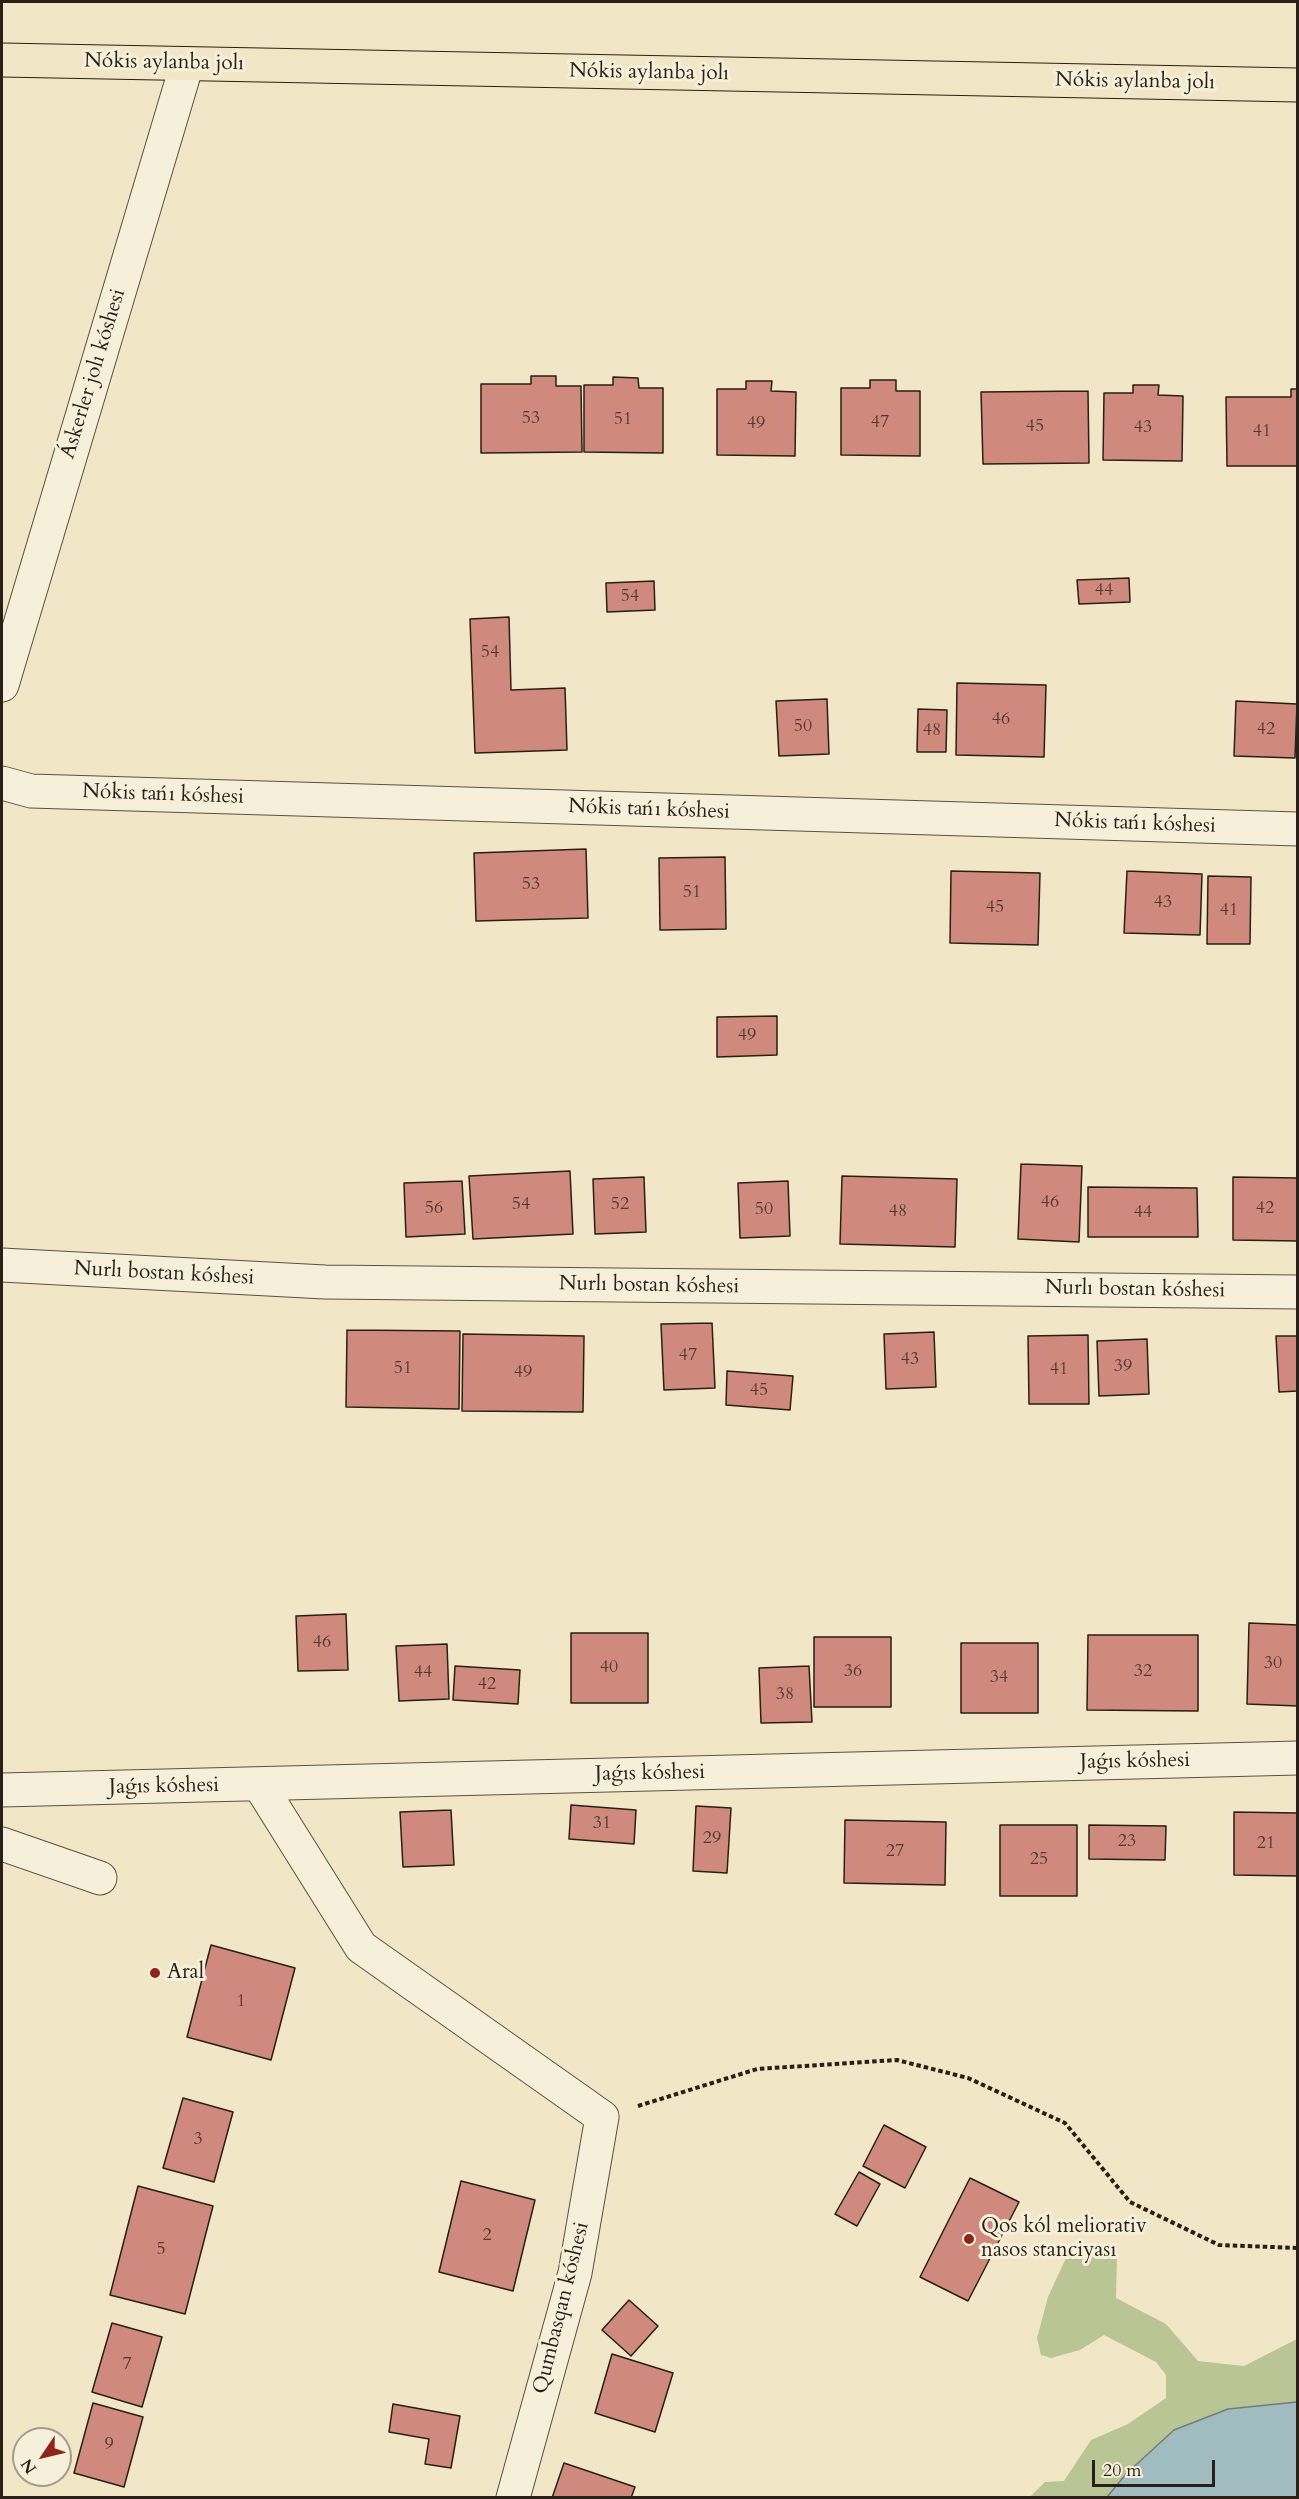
<!DOCTYPE html>
<meta charset="utf-8">
<style>
body{margin:0}
#map{position:relative;width:1299px;height:2499px;overflow:hidden;background:#f1e7c6;font-family:Cardo,serif}
canvas{display:block}
.frame{position:absolute;inset:0;border:3px solid #291f17;pointer-events:none}
.north{position:absolute;left:12px;top:2427px;width:60px;height:60px;box-sizing:border-box;background:#f6efda;border:2px solid #a49c8c;border-radius:50%;rotate:235deg;font-size:16px;font-weight:700;line-height:24px;text-align:center;color:#291f17}
.north::after{content:'';display:block;margin:auto;width:21px;height:27px;background:#8f2418;clip-path:polygon(50% 0,100% 100%,50% 72%,0 100%)}
.scale{position:absolute;left:1092px;top:2460px;width:123px;height:27px;box-sizing:border-box;border:3px solid #291f17;border-top:0;padding-left:8px;font-size:18px;line-height:21px;white-space:nowrap;color:#291f17;-webkit-text-stroke:4px #f6efda;paint-order:stroke}
</style>
<div id="map">
<canvas width="1299" height="2499"></canvas>
<div class="frame"></div>
<div class="north">N</div>
<div class="scale">20 m</div>
</div>
<script>
const g = document.querySelector('canvas').getContext('2d');
g.lineJoin = 'round';
function fill(path, color) { g.fillStyle = color; g.fill(path, 'evenodd'); }
const shape = rows => new Path2D(rows.map(r => 'M' + r).join(''));
function strokePath(path, color, width, dash) { g.strokeStyle = color; g.lineWidth = width; g.lineCap = dash ? 'butt' : 'round'; g.setLineDash(dash || []); g.stroke(path); }
function write(font, color, halo, rows, align = 'center') {
  g.font = font + ' Cardo,serif'; g.lineWidth = 6; g.setLineDash([]); g.textBaseline = 'middle'; g.strokeStyle = halo; g.fillStyle = color; for (const [text, x, y, turn = 0] of rows) {
    g.save(); g.translate(x, y); g.rotate((+turn || 0) * Math.PI / 180); g.textAlign = isNaN(turn) ? turn : align; if (halo) g.strokeText(text, 0, 0); g.fillText(text, 0, 0); g.restore();
  }
}
fill(shape([
 [1091,2246,1117,2254,1116,2298,1166,2324,1198,2361,1244,2366,1297,2339,1297,2402,1228,2409,1174,2430,1126,2474,1107,2497,1029,2498,1045,2482,1064,2481,1091,2440,1128,2424,1166,2398,1166,2375,1156,2362,1104,2335,1080,2350,1051,2358,1041,2355,1037,2338,1048,2297,1066,2258]
]), '#bac595');
const water = shape([
 [1297,2402,1297,2497,1107,2497,1126,2474,1174,2430,1228,2409,1297,2402]
]);
fill(water, '#a1bcc1');
strokePath(water, '#717d7d', 1.5);
const building = shape([
 [531,376,556,376,556,386,581,386,582,452,481,453,481,384,531,384,531,376],
 [613,377,638,378,639,388,663,388,663,453,584,452,584,385,613,385,613,377],
 [870,380,896,380,896,391,920,391,920,456,841,455,841,388,870,388,870,380],
 [746,381,772,381,771,391,796,392,795,456,717,455,717,389,746,389,746,381],
 [1133,385,1159,385,1158,395,1183,396,1182,461,1103,460,1104,393,1133,393,1133,385],
 [1291,389,1298,389,1298,466,1227,466,1226,397,1291,397,1291,389],
 [1088,391,1089,463,983,464,981,392,1088,391],
 [1129,578,1130,602,1079,604,1077,580,1129,578],
 [654,581,655,610,607,612,606,583,654,581],
 [509,617,511,690,565,688,567,750,475,753,470,619,509,617],
 [957,683,1046,685,1044,757,956,755,957,683],
 [827,699,829,754,779,756,776,701,827,699],
 [1236,701,1297,704,1295,758,1234,756,1236,701],
 [918,709,947,710,946,752,917,752,918,709],
 [586,849,588,918,476,921,474,853,586,849],
 [725,857,726,929,660,930,659,858,725,857],
 [951,871,1040,873,1038,945,950,943,951,871],
 [1127,871,1202,874,1200,935,1124,933,1127,871],
 [1208,876,1251,877,1250,944,1207,944,1208,876],
 [777,1016,777,1055,717,1057,717,1017,777,1016],
 [1021,1164,1082,1166,1079,1242,1018,1239,1021,1164],
 [570,1171,573,1234,473,1239,469,1176,570,1171],
 [842,1176,957,1179,955,1247,840,1244,842,1176],
 [644,1177,646,1232,595,1234,593,1179,644,1177],
 [1233,1177,1298,1178,1298,1241,1233,1240,1233,1177],
 [462,1181,465,1234,406,1237,404,1183,462,1181],
 [788,1181,790,1236,740,1238,738,1183,788,1181],
 [1088,1187,1197,1188,1198,1237,1088,1237,1088,1187],
 [712,1323,715,1388,664,1390,661,1324,712,1323],
 [347,1330,460,1331,459,1409,346,1407,347,1330],
 [934,1332,936,1387,886,1389,884,1334,934,1332],
 [463,1334,584,1336,583,1412,462,1411,463,1334],
 [1088,1335,1089,1404,1029,1404,1028,1336,1088,1335],
 [1276,1336,1298,1336,1298,1391,1279,1392,1276,1336],
 [1147,1339,1149,1394,1099,1396,1097,1341,1147,1339],
 [727,1371,793,1376,790,1410,726,1405,727,1371],
 [346,1614,348,1670,298,1671,296,1616,346,1614],
 [1249,1623,1298,1625,1298,1706,1247,1704,1249,1623],
 [571,1633,648,1633,648,1703,571,1703,571,1633],
 [1088,1635,1198,1635,1198,1711,1087,1710,1088,1635],
 [814,1637,891,1637,891,1707,814,1707,814,1637],
 [961,1643,1038,1643,1038,1713,961,1713,961,1643],
 [447,1644,449,1699,399,1701,396,1646,447,1644],
 [455,1666,520,1670,518,1704,453,1700,455,1666],
 [809,1666,812,1722,761,1723,759,1668,809,1666],
 [571,1805,636,1810,634,1844,569,1839,571,1805],
 [696,1806,731,1808,727,1873,693,1871,696,1806],
 [451,1810,454,1865,403,1867,400,1812,451,1810],
 [1234,1812,1298,1813,1298,1876,1234,1875,1234,1812],
 [845,1820,946,1822,945,1885,844,1883,845,1820],
 [1000,1825,1077,1825,1077,1896,1000,1896,1000,1825],
 [1089,1825,1166,1826,1165,1860,1089,1859,1089,1825],
 [211,1945,295,1968,271,2060,187,2037,211,1945],
 [183,2098,233,2112,214,2182,163,2168,183,2098],
 [884,2125,926,2147,905,2188,863,2166,884,2125],
 [859,2172,880,2184,857,2226,835,2214,859,2172],
 [970,2178,1019,2202,968,2301,920,2277,970,2178],
 [461,2181,535,2200,513,2291,439,2272,461,2181],
 [138,2186,213,2206,185,2314,110,2295,138,2186],
 [629,2300,658,2326,631,2356,602,2330,629,2300],
 [112,2323,162,2337,142,2407,92,2392,112,2323],
 [612,2354,673,2373,655,2432,595,2413,612,2354],
 [93,2403,143,2417,124,2487,74,2473,93,2403],
 [393,2404,460,2416,451,2468,425,2464,429,2439,389,2432,393,2404],
 [564,2463,635,2487,631,2498,552,2498,564,2463]
]);
fill(building, '#cf8a7d');
strokePath(building, '#291f17', 1.5);
const minor = shape([
 [2,685,187,64],
 [2,783,31,791,1298,829],
 [2,1265,325,1282,1298,1292],
 [259,1784,361,1947,602,2117,575,2273,513,2498],
 [2,1790,1298,1758],
 [2,1844,100,1878]
]);
const major = shape([
 [2,60,1298,85]
]);
strokePath(minor, '#5b5143', 35);
strokePath(major, '#291f17', 35);
strokePath(shape([
 [638,2106,757,2069,897,2060,968,2078,1065,2123,1130,2202,1219,2245,1298,2248]
]), '#291f17', 4, [4.5, 3]);
strokePath(minor, '#f6efda', 33);
strokePath(major, '#f1e7c6', 33);
for (const [x, y, r, color] of [
 [155,1973,6,"#8f2418"],
 [969,2239,6,"#8f2418"]
]) { const dot = new Path2D(); dot.arc(x, y, r, 0, 2 * Math.PI); g.fillStyle = color; g.fill(dot); strokePath(dot, '#f6efda', 2); }
write('18px', '#523a30', null, [
 ["53",531,419],
 ["51",623,420],
 ["47",880,423],
 ["49",756,424],
 ["45",1035,427],
 ["43",1143,428],
 ["41",1262,432],
 ["44",1104,591],
 ["54",630,597],
 ["54",490,653],
 ["46",1001,720],
 ["50",803,727],
 ["42",1266,730],
 ["48",932,731],
 ["53",531,885],
 ["51",692,893],
 ["43",1163,903],
 ["45",995,908],
 ["41",1229,911],
 ["49",747,1036],
 ["46",1050,1203],
 ["54",521,1205],
 ["52",620,1205],
 ["56",434,1209],
 ["42",1265,1209],
 ["50",764,1210],
 ["48",898,1212],
 ["44",1143,1213],
 ["47",688,1356],
 ["43",910,1360],
 ["39",1123,1367],
 ["51",403,1369],
 ["41",1059,1370],
 ["49",523,1373],
 ["45",759,1391],
 ["46",322,1643],
 ["30",1273,1664],
 ["40",609,1668],
 ["36",853,1672],
 ["32",1143,1672],
 ["44",423,1673],
 ["34",999,1678],
 ["42",487,1685],
 ["38",785,1695],
 ["31",602,1824],
 ["29",712,1839],
 ["23",1127,1842],
 ["21",1266,1844],
 ["27",895,1852],
 ["25",1039,1860],
 ["1",241,2002],
 ["3",198,2140],
 ["2",487,2236],
 ["5",161,2250],
 ["7",127,2365],
 ["9",109,2445]
]);
write('21px', '#291f17', '#f6efda', [
 ["Nókis aylanba jolı",164,63,1],
 ["Nókis aylanba jolı",649,73,1],
 ["Nókis aylanba jolı",1135,82,1],
 ["Áskerler jolı kóshesi",94,374,-73],
 ["Nókis tańı kóshesi",163,795,2],
 ["Nókis tańı kóshesi",649,810,2],
 ["Nókis tańı kóshesi",1135,824,2],
 ["Nurlı bostan kóshesi",164,1274,3],
 ["Nurlı bostan kóshesi",649,1286,1],
 ["Nurlı bostan kóshesi",1135,1290,1],
 ["Jaǵıs kóshesi",1135,1762,-1],
 ["Jaǵıs kóshesi",650,1774,-1],
 ["Jaǵıs kóshesi",164,1787,-1],
 ["Qumbasqan kóshesi",562,2308,-76]
]);
write('21px', '#291f17', '#f6efda', [
 ["Aral",167,1973],
 ["Qos kól meliorativ",981,2227],
 ["nasos stanciyası",981,2251]
], 'left');
</script>
